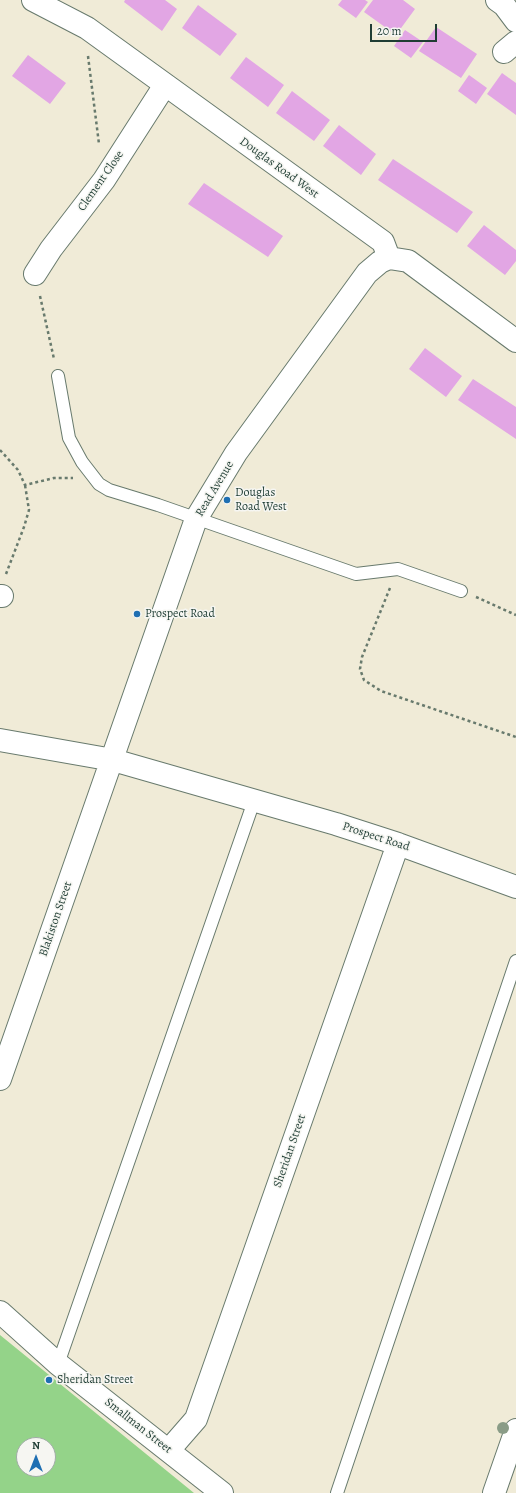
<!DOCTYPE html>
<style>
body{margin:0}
#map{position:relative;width:516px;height:1493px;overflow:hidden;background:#f0ebd7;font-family:Alegreya,serif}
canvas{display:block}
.north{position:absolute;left:16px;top:1437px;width:40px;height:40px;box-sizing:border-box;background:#f6f6f2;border:1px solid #a0aca6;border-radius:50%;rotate:0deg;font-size:11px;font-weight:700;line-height:16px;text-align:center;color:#1f3d34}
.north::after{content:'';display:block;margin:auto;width:14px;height:18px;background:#1f6fb2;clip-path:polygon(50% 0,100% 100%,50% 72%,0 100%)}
.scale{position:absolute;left:370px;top:24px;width:67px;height:18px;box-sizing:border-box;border:2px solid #1f3d34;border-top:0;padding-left:5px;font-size:12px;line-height:14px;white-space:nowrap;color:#1f3d34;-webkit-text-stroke:3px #f6f6f2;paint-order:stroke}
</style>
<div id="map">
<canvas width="516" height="1493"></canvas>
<div class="north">N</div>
<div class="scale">20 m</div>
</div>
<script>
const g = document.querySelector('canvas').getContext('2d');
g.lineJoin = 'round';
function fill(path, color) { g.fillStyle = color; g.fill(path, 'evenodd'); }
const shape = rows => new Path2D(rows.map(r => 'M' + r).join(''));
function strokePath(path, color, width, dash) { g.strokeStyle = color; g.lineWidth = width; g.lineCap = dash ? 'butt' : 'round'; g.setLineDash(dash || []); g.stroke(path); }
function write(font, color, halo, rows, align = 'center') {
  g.font = font + ' Alegreya,serif'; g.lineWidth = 3; g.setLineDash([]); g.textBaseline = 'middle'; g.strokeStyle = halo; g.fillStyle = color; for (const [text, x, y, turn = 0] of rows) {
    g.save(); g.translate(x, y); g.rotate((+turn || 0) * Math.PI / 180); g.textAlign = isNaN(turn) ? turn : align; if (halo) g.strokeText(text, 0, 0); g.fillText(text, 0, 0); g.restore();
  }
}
fill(shape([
 [0,1335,194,1493,0,1493],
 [24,1445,48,1445,48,1469,24,1469]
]), '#94d389');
fill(shape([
 [125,0,165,0,177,9,162,31,124,2],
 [342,0,365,0,368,2,356,18,338,5],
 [373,0,403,0,415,9,396,35,364,12],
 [198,5,237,34,220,56,182,28],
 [436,27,477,54,461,78,419,51],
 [405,30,423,42,411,58,394,46],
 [28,55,66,83,50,104,12,76],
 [246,57,284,85,268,107,230,78],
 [502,73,516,83,516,115,487,94],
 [469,75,487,88,476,104,458,91],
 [292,91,330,120,314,141,276,113],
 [339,125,376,154,361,175,323,146],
 [393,159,473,212,457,233,378,180],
 [204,183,283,236,268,257,188,204],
 [484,225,516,250,516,261,505,275,467,246],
 [425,348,462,376,446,397,409,369],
 [473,379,516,407,516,439,458,400]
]), '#e2a6e4');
const service = shape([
 [58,376,69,438,82,462,99,484,109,490,158,505,356,574,398,569,461,591],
 [58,1364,254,801],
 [337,1493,516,961]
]);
const minor = shape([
 [33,0,87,28,383,242,389,258],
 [497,0,504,5,516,21],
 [504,52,516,42],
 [35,274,51,249,104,180,165,85],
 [0,596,2,596],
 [0,740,113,760,336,824,398,844,516,887],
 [0,1079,196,519,236,453,367,273,380,262,389,258,408,261,516,341],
 [0,1312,58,1364,222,1493],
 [169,1450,196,1419,398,844],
 [494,1493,516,1430]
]);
strokePath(service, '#687a6d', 14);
strokePath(minor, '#687a6d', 24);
strokePath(shape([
 [88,56,99,144],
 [40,296,54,359],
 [0,450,18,470,25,485,54,478,73,478],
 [6,574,24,527,29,510,25,485],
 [390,588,362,657,360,669,364,680,381,691,516,737],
 [476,597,516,615]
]), '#687a6d', 2.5, [3, 3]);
strokePath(service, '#fff', 12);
strokePath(minor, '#fff', 22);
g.fillStyle = '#8a9c87';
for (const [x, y] of [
 [503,1428]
]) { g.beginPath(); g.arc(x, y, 6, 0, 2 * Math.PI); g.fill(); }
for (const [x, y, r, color] of [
 [227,500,4,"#1f6fb2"],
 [137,614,4,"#1f6fb2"],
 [49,1380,4,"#1f6fb2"]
]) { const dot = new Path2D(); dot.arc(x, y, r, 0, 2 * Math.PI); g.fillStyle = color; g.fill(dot); strokePath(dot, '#f6f6f2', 1.5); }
write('12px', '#1f3d34', '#f6f6f2', [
 ["Douglas Road West",279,168,36],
 ["Clement Close",101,181,-55],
 ["Read Avenue",215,489,-59],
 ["Prospect Road",376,837,18],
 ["Blakiston Street",56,919,-71],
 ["Sheridan Street",290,1151,-71],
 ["Smallman Street",138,1426,38]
]);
write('12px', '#1f3d34', '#f6f6f2', [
 ["Douglas",235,493],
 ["Road West",235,507],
 ["Prospect Road",145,614],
 ["Sheridan Street",57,1380]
], 'left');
</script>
